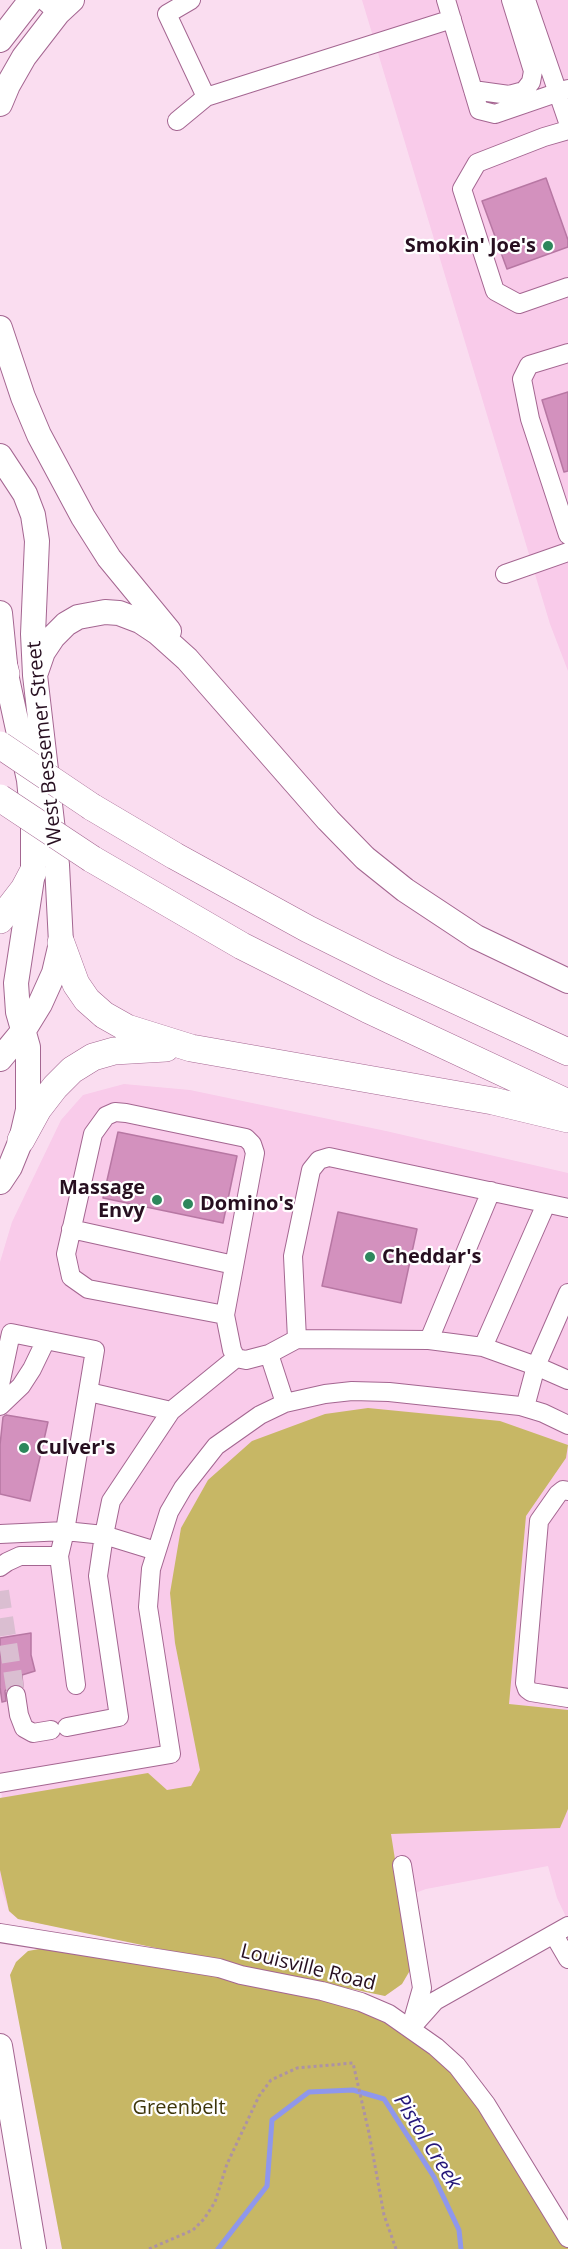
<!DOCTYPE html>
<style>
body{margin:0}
canvas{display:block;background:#faddf0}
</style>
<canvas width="568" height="2249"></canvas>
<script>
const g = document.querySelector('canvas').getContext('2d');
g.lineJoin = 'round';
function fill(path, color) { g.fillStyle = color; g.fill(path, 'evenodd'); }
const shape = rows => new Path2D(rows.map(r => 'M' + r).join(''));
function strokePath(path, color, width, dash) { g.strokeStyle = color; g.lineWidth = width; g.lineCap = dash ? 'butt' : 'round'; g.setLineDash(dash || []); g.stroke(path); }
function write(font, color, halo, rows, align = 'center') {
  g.font = font + ' "Open Sans",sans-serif'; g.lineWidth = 4.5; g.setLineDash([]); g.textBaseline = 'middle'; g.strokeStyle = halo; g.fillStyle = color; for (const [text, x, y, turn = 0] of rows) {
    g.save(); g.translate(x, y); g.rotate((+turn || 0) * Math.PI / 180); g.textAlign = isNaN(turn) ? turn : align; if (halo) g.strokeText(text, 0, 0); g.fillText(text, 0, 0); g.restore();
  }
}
fill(shape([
 [362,0,568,0,568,671,550,624],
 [124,1084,190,1090,386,1131,568,1173,568,1921,557,1898,548,1866,426,1889,399,1899,402,1984,385,1996,216,1949,48,1925,18,1919,9,1911,0,1884,0,1798,2,1797,0,1787,0,1262,12,1222,61,1120,83,1095]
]), '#f9cbea');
fill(shape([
 [368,1408,500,1421,568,1445,566,1458,526,1516,509,1704,568,1710,568,1809,560,1828,391,1834,412,1967,402,1984,385,1996,18,1919,9,1911,0,1870,0,1798,148,1773,167,1790,191,1786,200,1770,175,1643,170,1593,181,1528,208,1480,252,1441,325,1414],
 [45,1948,241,1975,371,2006,474,2088,568,2240,568,2249,62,2249,10,1975,16,1962,28,1951]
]), '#c7b765');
strokePath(shape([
 [218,2249,267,2186,272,2120,309,2092,353,2090,384,2099,434,2177,459,2230,461,2249]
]), '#8f97ec', 5);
const building = shape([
 [546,178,568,240,568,247,507,269,482,201,546,178],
 [568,392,568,471,564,472,542,400,568,392],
 [118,1132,237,1156,223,1223,103,1198,118,1132],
 [338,1212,417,1229,401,1303,322,1286,338,1212],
 [6,1415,48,1422,30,1501,0,1494,0,1445,3,1417,6,1415],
 [31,1633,31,1655,35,1671,22,1675,23,1687,15,1684,9,1687,5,1691,6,1701,2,1702,0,1687,0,1638,31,1633]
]);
fill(building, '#d391be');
strokePath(building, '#b777a3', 1.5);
strokePath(shape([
 [0,1591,16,1695]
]), '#dabed1', 18, [18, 9]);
const minor = shape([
 [43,0,58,13],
 [191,0,167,14,206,97],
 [446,0,479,110,495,114,568,89],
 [526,0,568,122],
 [473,90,509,95,524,91,531,82,533,71,511,0],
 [177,121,206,97,452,19],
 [568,130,544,137,477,163,462,189,495,291,519,304,568,287],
 [568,353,529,365,522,379,530,419,568,535],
 [505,574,568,552],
 [568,1208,329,1157,319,1160,311,1170,293,1256,297,1339,429,1340,483,1347,536,1366,568,1293],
 [71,1229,234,1265],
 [225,1315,88,1289,71,1277,66,1254,93,1134,106,1116,115,1112,126,1113,246,1138,252,1144,255,1153,225,1315,232,1350,236,1358,246,1360,269,1354],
 [429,1340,491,1191],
 [483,1347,546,1204],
 [0,1385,11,1333,95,1350,65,1531,59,1556,20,1556,7,1562,0,1567],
 [89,1392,171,1411,236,1358],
 [285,1403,269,1354,297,1339],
 [0,1406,21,1386,32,1369,46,1340],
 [525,1407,536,1366,568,1380],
 [568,1491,563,1490,558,1494,539,1521,525,1683,527,1689,531,1692,568,1698],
 [0,1534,65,1531,104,1535,156,1551],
 [59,1556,76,1685],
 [16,1695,19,1715,24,1728,33,1733,51,1730],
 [67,1727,119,1717,98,1576,104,1535,111,1501,171,1411],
 [0,1783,171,1754,148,1607,151,1569,169,1512,183,1488,216,1446,260,1415,285,1403,325,1394,352,1391,389,1392,520,1406,543,1413,568,1425],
 [402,1865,422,1988,412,2023],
 [0,1933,219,1968,241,1975,322,1991,361,2002,389,2014,436,2047,457,2066,486,2104,568,2238],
 [554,1935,568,1959],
 [411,2028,435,2001,568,1926]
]);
const major = shape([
 [0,40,31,0],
 [0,104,8,85,24,57,58,13,72,0],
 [0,328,23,397,39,435,83,517,109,558,169,631],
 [0,456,25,494,33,515,37,541,33,634,35,675,57,865,61,943,54,973,40,1004,24,1030,0,1059],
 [0,613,6,674,29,780,33,821,33,872,16,983,18,1012,28,1047,28,1110,21,1140,10,1167,0,1182],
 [35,675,43,652,53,637,66,624,78,617,105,612,119,613,140,621,158,633,187,659,328,820,365,858,405,890,476,937,568,981],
 [0,2046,34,2249]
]);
const highway = shape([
 [0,652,6,674],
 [92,807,175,856,308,929,390,970,568,1052],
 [92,859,242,946,367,1009,568,1103],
 [0,920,24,889,33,872],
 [61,943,76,984,87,1000,104,1015,127,1028,191,1048,493,1101,568,1119],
 [21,1140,38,1109,55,1087,72,1070,93,1057,114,1051,166,1048]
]);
strokePath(minor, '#a46691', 20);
strokePath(major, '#a46691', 26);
strokePath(highway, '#a46691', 28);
strokePath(shape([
 [149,2249,193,2230,204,2219,215,2202,227,2164,259,2096,271,2080,297,2068,353,2063,369,2133,384,2215,396,2249]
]), '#ad92a4', 3, [3, 3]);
strokePath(minor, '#fff', 18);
strokePath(major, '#fff', 24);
strokePath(highway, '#fff', 27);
const highwayBridge = shape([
 [0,745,92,807],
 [0,798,92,859]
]);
strokePath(highwayBridge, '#a46691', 28, []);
strokePath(highwayBridge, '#fff', 27);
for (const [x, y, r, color] of [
 [548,246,6,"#2d875c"],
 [157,1200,6,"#2d875c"],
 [188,1204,6,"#2d875c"],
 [370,1257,6,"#2d875c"],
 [24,1448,6,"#2d875c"]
]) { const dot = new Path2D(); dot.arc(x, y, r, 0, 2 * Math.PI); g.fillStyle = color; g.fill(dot); strokePath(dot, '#fff', 2); }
write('bold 20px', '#270f20', '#fff', [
 ["Smokin' Joe's",536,246,"right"],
 ["Massage",145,1188,"right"],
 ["Envy",145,1211,"right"],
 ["Domino's",200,1204],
 ["Cheddar's",382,1257],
 ["Culver's",36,1448]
], 'left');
write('20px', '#270f20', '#fff', [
 ["West Bessemer Street",45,743,-96],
 ["Louisville Road",308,1968,14]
]);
write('20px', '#3f370b', '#fff', [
 ["Greenbelt",179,2108]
]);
write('italic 21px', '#26187a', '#fff', [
 ["Pistol Creek",427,2142,58]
]);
</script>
